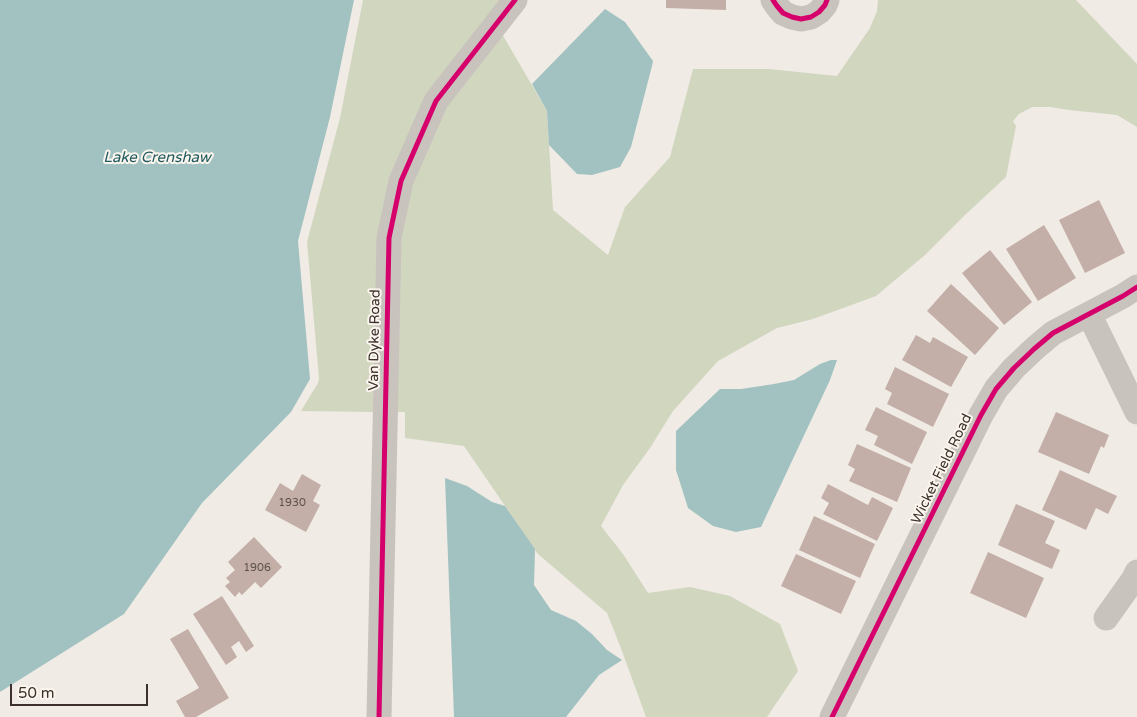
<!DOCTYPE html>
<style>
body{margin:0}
#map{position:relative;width:1137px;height:717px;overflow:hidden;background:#f0ebe5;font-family:"Varela Round",sans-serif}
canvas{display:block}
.scale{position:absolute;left:10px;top:684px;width:138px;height:22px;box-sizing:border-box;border:2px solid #3b302b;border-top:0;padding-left:6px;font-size:15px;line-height:18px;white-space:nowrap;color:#3b302b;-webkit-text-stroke:4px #fbf5ee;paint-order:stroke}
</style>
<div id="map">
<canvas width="1137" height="717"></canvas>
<div class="scale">50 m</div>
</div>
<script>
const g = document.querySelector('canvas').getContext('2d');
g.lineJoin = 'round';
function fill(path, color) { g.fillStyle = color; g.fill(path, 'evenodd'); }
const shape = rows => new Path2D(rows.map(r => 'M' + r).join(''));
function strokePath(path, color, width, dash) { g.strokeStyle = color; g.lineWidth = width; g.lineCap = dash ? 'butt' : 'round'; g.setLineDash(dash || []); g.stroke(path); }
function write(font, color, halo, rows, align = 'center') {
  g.font = font + ' "Varela Round",sans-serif'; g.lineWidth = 4; g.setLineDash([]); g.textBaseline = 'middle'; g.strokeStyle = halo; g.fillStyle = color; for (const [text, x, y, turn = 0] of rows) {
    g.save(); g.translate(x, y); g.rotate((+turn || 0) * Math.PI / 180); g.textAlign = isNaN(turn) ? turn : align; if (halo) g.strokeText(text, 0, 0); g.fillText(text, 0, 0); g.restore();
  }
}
fill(shape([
 [363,0,502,0,391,177,375,412,301,411,318,383,319,378,307,242,340,118],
 [878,0,1076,0,1137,64,1137,127,1117,115,1069,110,1050,107,1032,107,1019,114,1013,121,1016,126,1006,177,966,214,925,255,876,296,813,319,777,328,718,361,673,411,650,448,623,485,601,526,623,554,648,593,690,587,730,596,780,624,798,671,767,717,646,717,622,651,607,613,538,554,464,446,405,438,405,412,396,412,399,239,411,183,445,105,502,34,547,111,553,210,608,255,625,207,670,157,693,69,769,69,837,76,870,28,877,11]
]), '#d1d6bf');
fill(shape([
 [0,0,354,0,330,117,298,241,310,379,291,412,202,503,124,614,0,692],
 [605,9,625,22,653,61,652,66,631,147,620,167,592,175,577,174,549,145,547,111,532,84],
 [831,360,837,360,830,380,761,527,736,532,713,526,688,508,676,470,676,431,720,389,741,389,774,384,794,380,820,364],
 [445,478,467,486,492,502,505,506,535,549,534,585,551,610,576,621,592,634,607,650,622,660,599,675,566,717,454,717]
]), '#a1c2c1');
fill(shape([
 [666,0,726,0,726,10,666,8],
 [1099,200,1125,253,1085,273,1059,220],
 [1044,225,1076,278,1038,301,1006,249],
 [990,250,1032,302,1004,325,962,273],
 [951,284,999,328,975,355,927,311],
 [916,335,930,343,933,337,968,357,951,387,902,360],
 [895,367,949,394,933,427,887,404,892,393,885,389],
 [876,407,927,432,912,464,874,445,878,436,865,430],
 [1056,412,1109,435,1104,448,1101,446,1089,474,1038,452],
 [857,444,911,468,897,502,849,481,855,469,848,465],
 [1060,470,1117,496,1108,514,1096,508,1086,530,1042,510],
 [302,474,321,485,313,501,320,505,306,532,265,510,280,483,293,491],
 [828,484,868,505,872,497,893,508,877,541,823,514,829,503,821,498],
 [1016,504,1055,521,1045,543,1060,550,1052,569,998,545],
 [814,516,875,544,860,578,799,550],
 [254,537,282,567,261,588,255,582,242,595,239,592,235,597,225,586,230,582,226,578,235,570,228,562],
 [988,552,1044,578,1026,618,970,593],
 [796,554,856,581,841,614,781,586],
 [222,596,254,646,246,652,239,641,231,647,237,657,226,665,193,614],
 [188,629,229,698,196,717,185,717,176,701,199,688,170,639]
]), '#c3afa7');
strokePath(shape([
 [773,0,777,6,783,13,792,17,801,19,811,17,819,12,825,5,827,0],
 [1089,314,1137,412],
 [1106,618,1133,580,1137,572],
 [379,717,389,238,401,181,436,101,515,0],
 [832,717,981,415,996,389,1014,368,1034,349,1053,333,1123,296,1137,287]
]), '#c9c3be', 25);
strokePath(shape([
 [773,0,777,6,783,13,792,17,801,19,811,17,819,12,825,5,827,0],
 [379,717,389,238,401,181,436,101,515,0],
 [832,717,981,415,996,389,1014,368,1034,349,1053,333,1123,296,1137,287]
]), '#d6006c', 5);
write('11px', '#5d504a', null, [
 ["1930",292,503],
 ["1906",257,568]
]);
write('14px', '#3b302b', '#fbf5ee', [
 ["Van Dyke Road",375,340,-89],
 ["Wicket Field Road",942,469,-64]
]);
write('italic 15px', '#1f5a5e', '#fbf5ee', [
 ["Lake Crenshaw",157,158]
]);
</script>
